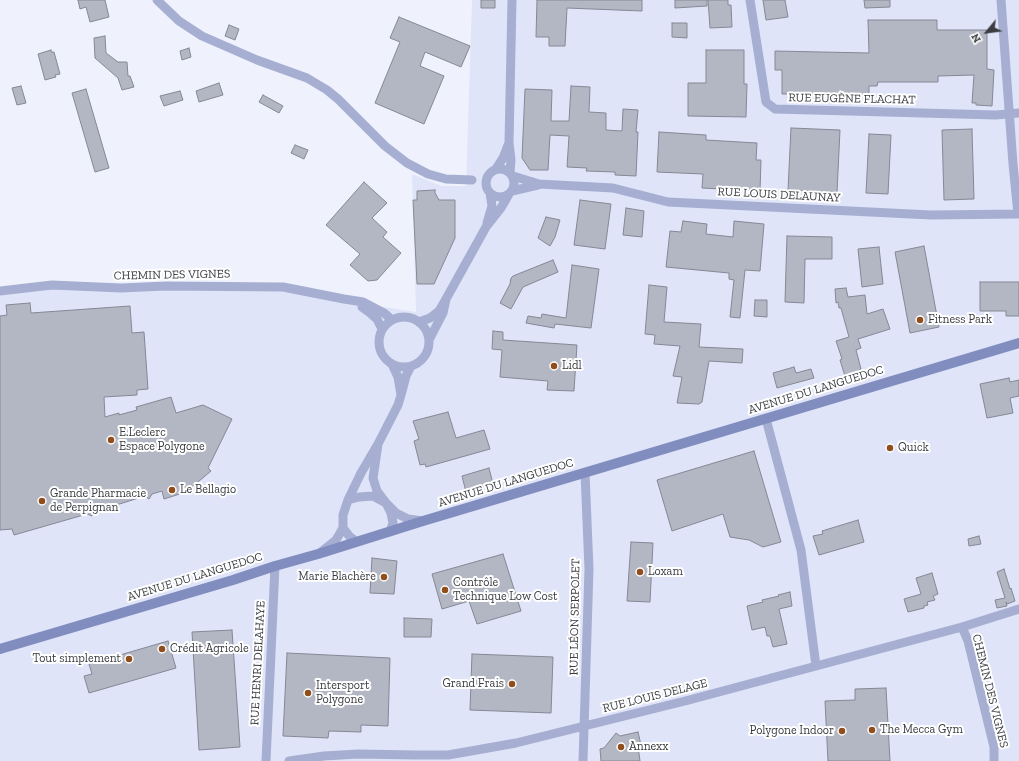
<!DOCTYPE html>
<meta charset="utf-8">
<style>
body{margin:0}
#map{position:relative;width:1019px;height:761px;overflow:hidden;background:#eff2fd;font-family:"Zilla Slab",serif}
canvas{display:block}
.north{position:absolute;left:967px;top:12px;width:40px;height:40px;-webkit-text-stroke:3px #fff;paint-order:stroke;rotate:241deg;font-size:11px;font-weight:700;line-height:16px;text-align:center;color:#3a3c41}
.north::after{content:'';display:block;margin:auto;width:14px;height:18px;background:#3a3c41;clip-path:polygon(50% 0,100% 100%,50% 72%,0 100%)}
</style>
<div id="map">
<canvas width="1019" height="761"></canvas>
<div class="north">N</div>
</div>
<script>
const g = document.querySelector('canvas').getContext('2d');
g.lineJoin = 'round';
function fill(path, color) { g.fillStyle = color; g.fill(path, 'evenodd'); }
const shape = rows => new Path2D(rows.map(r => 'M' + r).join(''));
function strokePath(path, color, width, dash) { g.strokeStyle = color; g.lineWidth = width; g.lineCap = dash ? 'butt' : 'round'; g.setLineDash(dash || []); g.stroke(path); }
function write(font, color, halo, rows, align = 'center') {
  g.font = font + ' "Zilla Slab",serif'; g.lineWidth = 4; g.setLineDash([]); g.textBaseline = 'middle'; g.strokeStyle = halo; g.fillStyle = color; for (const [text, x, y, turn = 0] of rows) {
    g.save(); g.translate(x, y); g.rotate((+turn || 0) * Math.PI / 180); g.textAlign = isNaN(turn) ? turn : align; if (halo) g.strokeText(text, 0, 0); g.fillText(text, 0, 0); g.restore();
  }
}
fill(shape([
 [472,0,1019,0,1019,761,0,761,0,294,73,286,275,290,416,312,412,174,442,186,466,186]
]), '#dfe4f9');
const building = shape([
 [78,0,105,0,109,17,90,22,86,7,80,9,78,0],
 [481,0,495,0,495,8,481,8,481,0],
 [537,0,642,0,642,11,567,8,565,46,549,46,549,37,536,37,537,0],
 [675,0,707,0,707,6,675,8,675,0],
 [708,0,728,0,728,5,731,5,732,27,710,28,708,0],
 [763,0,785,0,788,17,766,20,763,0],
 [864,0,890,0,890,7,865,8,864,0],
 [399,17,470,46,461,67,425,52,420,66,444,76,424,124,375,103,400,42,390,38,399,17],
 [868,20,937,20,937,30,987,30,987,69,994,70,992,106,976,105,976,103,972,103,974,75,938,76,938,82,878,82,877,86,869,86,869,95,782,94,782,70,775,70,775,51,869,53,868,20],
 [672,23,687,23,687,38,672,37,672,23],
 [229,25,239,29,235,40,225,36,229,25],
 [105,36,106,53,118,62,127,62,128,76,130,76,134,87,122,90,118,78,95,58,94,38,105,36],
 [189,48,191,57,182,60,180,51,189,48],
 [51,50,51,52,54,52,60,74,55,75,56,77,45,80,38,54,51,50],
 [706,50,744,50,744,84,747,84,746,117,688,116,688,83,706,83,706,50],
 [219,83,223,95,199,102,196,91,219,83],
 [21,86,26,103,17,105,12,88,21,86],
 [571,86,590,87,589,112,606,113,606,130,622,131,623,109,638,110,636,132,638,132,636,176,615,175,615,172,586,171,587,168,567,167,569,136,550,135,548,170,530,170,522,158,525,89,552,90,551,121,569,121,571,86],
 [86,89,109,168,95,172,72,93,86,89],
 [180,91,183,100,164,106,160,96,180,91],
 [263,95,283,106,279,113,259,102,263,95],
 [791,128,840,130,837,192,788,190,791,128],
 [972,129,974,199,944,200,942,130,972,129],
 [659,132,706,135,706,140,757,143,756,160,761,160,760,191,702,188,703,174,657,172,659,132],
 [869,134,891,135,888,194,866,193,869,134],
 [295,145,308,150,304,159,291,153,295,145],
 [364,182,387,203,372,218,387,232,383,237,401,253,377,280,368,281,350,265,360,254,326,225,364,182],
 [435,190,435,193,439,200,455,200,455,238,434,284,417,284,413,200,417,200,417,191,435,190],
 [580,200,611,204,605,249,574,245,580,200],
 [626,208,644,211,642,237,623,235,626,208],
 [546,217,560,220,555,237,550,246,538,238,546,217],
 [683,221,707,224,706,234,733,237,734,221,764,224,760,271,745,270,740,318,730,317,734,280,729,279,729,273,666,267,670,231,681,232,683,221],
 [787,236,832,237,832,259,805,259,804,303,785,302,787,236],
 [924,246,939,327,910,333,895,252,924,246],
 [879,247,883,284,862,287,858,249,879,247],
 [553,260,558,272,523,287,511,309,500,303,510,284,511,278,513,276,553,260],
 [572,265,599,269,591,328,555,324,554,328,526,323,528,316,541,318,542,314,566,318,572,265],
 [980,282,1019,282,1019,316,1006,316,1006,311,980,311,980,282],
 [649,285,667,287,664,322,701,324,699,347,743,349,742,363,709,361,702,402,699,404,677,403,682,377,673,376,680,346,654,344,655,335,645,334,649,285],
 [846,288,848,297,865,295,867,314,883,309,890,329,858,339,861,348,856,350,861,369,860,369,860,372,845,376,840,360,842,359,836,341,849,337,841,308,839,308,838,302,836,303,835,289,846,288],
 [755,300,767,300,767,317,754,316,755,300],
 [30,303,31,313,130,306,132,333,144,332,148,389,137,390,137,395,104,397,105,417,119,413,119,415,137,410,136,407,171,397,176,413,203,405,232,419,208,468,211,471,186,492,164,499,162,491,152,494,149,499,145,496,94,512,92,516,87,514,14,535,12,529,0,530,0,316,7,315,6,305,30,303],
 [493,331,503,332,503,340,577,345,574,391,547,390,548,381,500,377,502,350,492,349,493,331],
 [794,367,796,373,811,369,814,378,777,388,773,373,794,367],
 [1009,378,1010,382,1019,380,1019,396,1010,398,1013,413,987,418,980,384,1009,378],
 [448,412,456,438,484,430,490,449,426,467,425,464,420,465,414,441,419,439,413,421,448,412],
 [754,451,781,542,763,547,749,540,730,537,723,514,672,531,657,480,754,451],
 [489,468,493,484,466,492,462,476,489,468],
 [858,520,864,542,819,555,813,536,823,534,822,531,858,520],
 [979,536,981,544,969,546,968,539,979,536],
 [631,542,653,543,650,602,627,601,631,542],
 [503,554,521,611,477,624,469,601,442,609,432,574,503,554],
 [372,558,397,561,394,594,370,593,372,558],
 [1004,569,1010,589,1011,588,1015,601,1007,604,1006,602,1007,606,997,608,995,600,1005,598,997,572,1004,569],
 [932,573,938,594,933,596,935,600,927,602,928,605,924,606,924,608,908,612,904,599,921,594,916,578,932,573],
 [790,592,792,606,779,609,787,644,773,647,770,636,767,636,765,627,752,630,747,606,763,602,762,600,779,596,778,595,790,592],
 [404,618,432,619,431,637,404,637,404,618],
 [232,630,240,747,199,750,192,632,232,630],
 [168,641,176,668,89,693,84,676,92,674,89,664,168,641],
 [287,653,390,658,388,726,361,725,361,732,329,731,328,738,283,736,287,653],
 [472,654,553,657,551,713,470,710,472,654],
 [886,688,890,761,828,761,825,701,855,700,855,689,886,688],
 [638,732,641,745,638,746,640,761,601,761,600,749,604,748,616,733,620,736,638,732]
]);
fill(building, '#b3b6c3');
strokePath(building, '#858895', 1);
strokePath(shape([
 [157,0,179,21,202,36,257,60,307,78,327,90,338,99,385,146,407,163,428,174,446,179,472,180],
 [750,0,766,102,775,109,996,115,1019,113],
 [1001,0,1013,164,1018,214],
 '486 183a14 14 0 1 1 28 0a14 14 0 1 1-28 0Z',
 [496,169,503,158,508,145],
 [510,173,511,160,509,143,512,0],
 [513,176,539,184,613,188,668,202,931,215,1019,214],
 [512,191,538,185],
 [487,223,492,206,490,193],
 [0,291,52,285,121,288,166,286,283,287,344,299,363,302,384,313,392,320],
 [446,299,486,227,501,208,509,194],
 [362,307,369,312,377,319,382,329],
 '379 342a25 25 0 1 1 50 0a25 25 0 1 1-50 0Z',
 [419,322,430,318,439,311,446,299,443,313,429,340],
 [392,364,398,377,401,395,406,376,411,366],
 [766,419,801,550,816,666],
 [378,444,398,405,401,395],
 [348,500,359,497,373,496,386,503,391,513,393,523,390,532],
 [343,528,350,537,357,542],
 [321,552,336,540,343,528,343,515,348,500,361,473,378,444,373,478,377,491,386,503,396,513,408,519,423,521],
 [962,627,968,641,994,747,994,761],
 [266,761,275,566],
 [289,761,324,756,358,754,416,755,448,755,471,751,516,743,689,700,962,627,1019,609],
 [583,761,589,569,585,473]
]), '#a6afd1', 9);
strokePath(shape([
 [0,649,233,580,275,566,318,554,423,521,1019,343]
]), '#818dbf', 10);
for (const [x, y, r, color] of [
 [920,320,4,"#904e1c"],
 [554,366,4,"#904e1c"],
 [111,440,4,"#904e1c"],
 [890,448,4,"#904e1c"],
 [172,490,4,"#904e1c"],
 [42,501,4,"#904e1c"],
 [640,572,4,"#904e1c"],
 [384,577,4,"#904e1c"],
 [445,590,4,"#904e1c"],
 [162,649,4,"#904e1c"],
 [129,659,4,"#904e1c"],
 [512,684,4,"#904e1c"],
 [308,693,4,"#904e1c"],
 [872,730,4,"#904e1c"],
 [842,731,4,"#904e1c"],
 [621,747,4,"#904e1c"]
]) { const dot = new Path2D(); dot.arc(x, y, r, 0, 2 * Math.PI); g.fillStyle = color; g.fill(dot); strokePath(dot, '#fff', 1.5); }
write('12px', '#3a3c41', '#fff', [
 ["RUE EUGÈNE FLACHAT",852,99,1],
 ["RUE LOUIS DELAUNAY",779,195,3],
 ["CHEMIN DES VIGNES",172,275,-1],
 ["AVENUE DU LANGUEDOC",816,390,-17],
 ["AVENUE DU LANGUEDOC",506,483,-17],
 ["AVENUE DU LANGUEDOC",195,577,-17],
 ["RUE LÉON SERPOLET",575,617,-89],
 ["RUE HENRI DELAHAYE",258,663,-87],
 ["CHEMIN DES VIGNES",990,691,76],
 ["RUE LOUIS DELAGE",655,696,-14]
]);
write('12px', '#3a3c41', '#fff', [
 ["Fitness Park",928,320],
 ["Lidl",562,366],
 ["E.Leclerc",119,433],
 ["Espace Polygone",119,447],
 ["Quick",898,448],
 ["Le Bellagio",180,490],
 ["Grande Pharmacie",50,494],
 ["de Perpignan",50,508],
 ["Loxam",648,572],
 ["Marie Blachère",376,577,"right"],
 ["Contrôle",453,583],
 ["Technique Low Cost",453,597],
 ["Crédit Agricole",170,649],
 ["Tout simplement",121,659,"right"],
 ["Grand Frais",504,684,"right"],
 ["Intersport",316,686],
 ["Polygone",316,700],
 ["The Mecca Gym",880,730],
 ["Polygone Indoor",834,731,"right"],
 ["Annexx",629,747]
], 'left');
</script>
